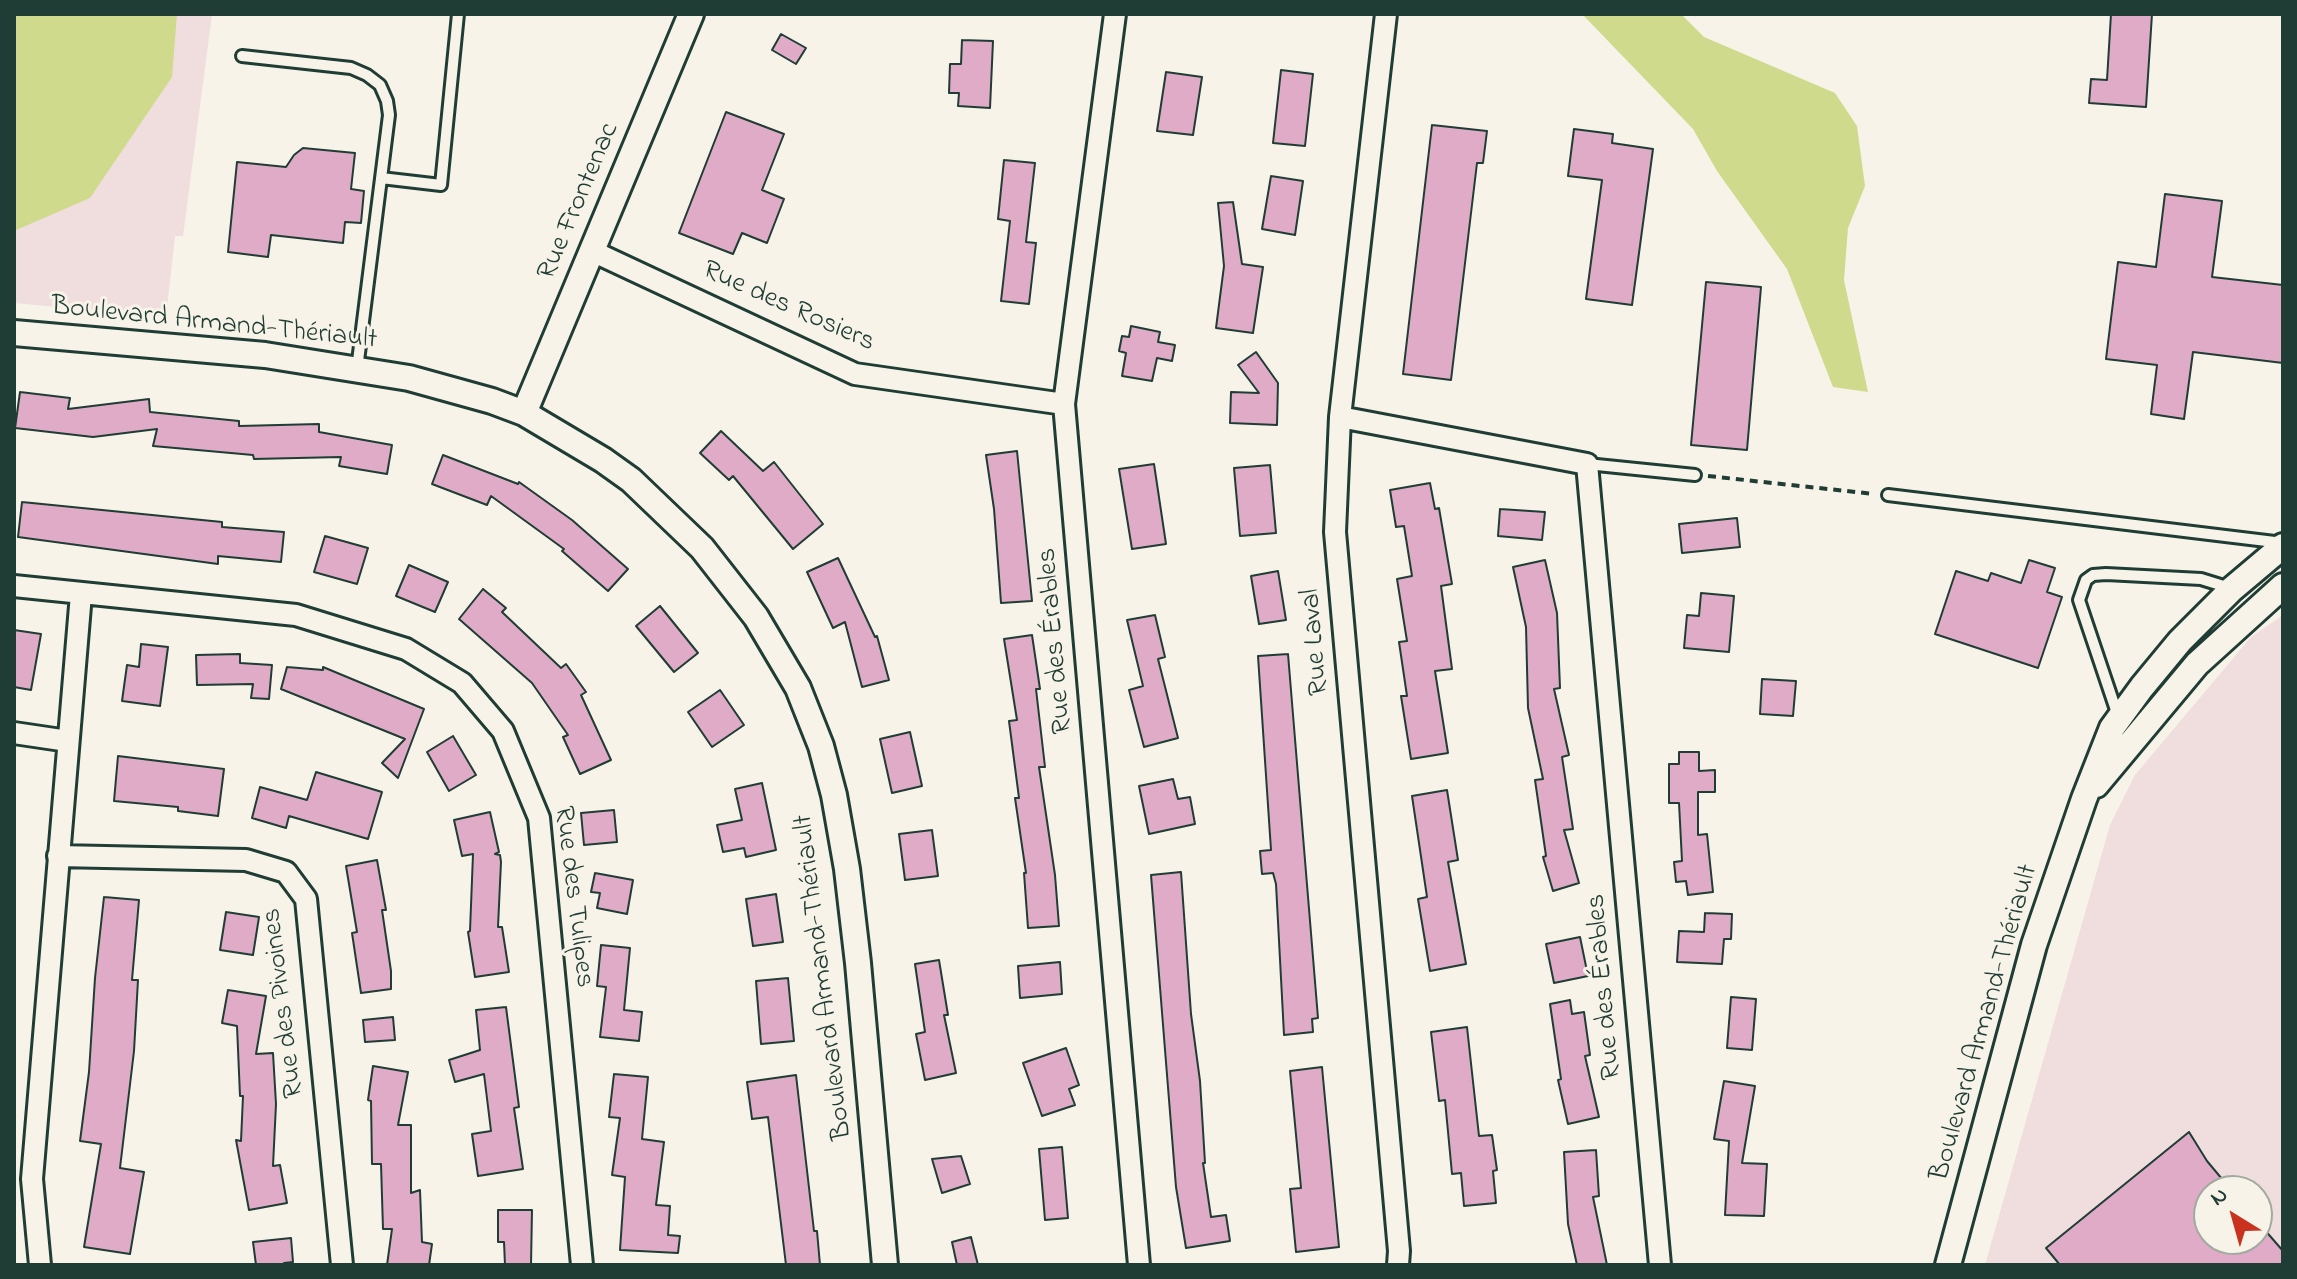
<!DOCTYPE html>
<meta charset="utf-8">
<style>
body{margin:0}
#map{position:relative;width:2297px;height:1279px;overflow:hidden;background:#f7f3e8;font-family:"Indie Flower",sans-serif}
canvas{display:block}
.frame{position:absolute;inset:0;border:16px solid #1f3d34;pointer-events:none}
.north{position:absolute;left:2193px;top:1175px;width:80px;height:80px;box-sizing:border-box;background:#f7f3e8;border:2px solid #a1aaa0;border-radius:50%;rotate:323deg;font-size:22px;font-weight:700;line-height:32px;text-align:center;color:#1f3d34}
.north::after{content:'';display:block;margin:auto;width:28px;height:36px;background:#c8321e;clip-path:polygon(50% 0,100% 100%,50% 72%,0 100%)}
</style>
<div id="map">
<canvas width="2297" height="1279"></canvas>
<div class="frame"></div>
<div class="north">N</div>
</div>
<script>
const g = document.querySelector('canvas').getContext('2d');
g.lineJoin = 'round';
function fill(path, color) { g.fillStyle = color; g.fill(path, 'evenodd'); }
const shape = rows => new Path2D(rows.map(r => 'M' + r).join(''));
function strokePath(path, color, width, dash) { g.strokeStyle = color; g.lineWidth = width; g.lineCap = dash ? 'butt' : 'round'; g.setLineDash(dash || []); g.stroke(path); }
function write(font, color, halo, rows, align = 'center') {
  g.font = font + ' "Indie Flower",sans-serif'; g.lineWidth = 6; g.setLineDash([]); g.textBaseline = 'middle'; g.strokeStyle = halo; g.fillStyle = color; for (const [text, x, y, turn = 0] of rows) {
    g.save(); g.translate(x, y); g.rotate((+turn || 0) * Math.PI / 180); g.textAlign = isNaN(turn) ? turn : align; if (halo) g.strokeText(text, 0, 0); g.fillText(text, 0, 0); g.restore();
  }
}
fill(shape([
 [14,14,212,14,183,236,175,236,166,317,14,303],
 [2283,615,2283,1265,1985,1265,2110,825,2135,775,2251,637],
 [2209,1191,2257,1191,2257,1239,2209,1239]
]), '#f0ddde');
fill(shape([
 [14,14,177,14,172,77,90,198,14,231],
 [1582,14,1681,14,1704,37,1835,93,1857,126,1865,186,1848,228,1844,280,1868,392,1833,387,1787,269,1717,171,1693,129]
]), '#cfda8d');
const building = shape([
 [2111,14,2152,14,2146,107,2089,103,2091,79,2107,80,2111,14],
 [781,34,806,48,796,64,772,50,781,34],
 [962,40,993,41,990,108,958,106,959,93,949,93,950,64,961,64,962,40],
 [1281,70,1313,74,1305,146,1273,143,1281,70],
 [1166,72,1202,77,1193,135,1157,131,1166,72],
 [726,112,784,134,762,190,784,199,767,243,742,233,733,254,679,233,726,112],
 [1432,125,1487,131,1483,163,1477,163,1451,380,1403,374,1432,125],
 [1574,129,1613,134,1612,143,1653,149,1632,305,1586,299,1602,180,1568,176,1574,129],
 [303,148,355,153,351,189,364,191,361,223,345,222,343,243,271,235,268,257,228,252,237,162,286,167,294,155,303,148],
 [1004,160,1035,163,1026,242,1036,243,1029,304,1001,301,1010,221,998,219,1004,160],
 [1271,176,1303,181,1295,235,1262,229,1271,176],
 [2165,194,2222,201,2212,277,2283,285,2283,363,2193,352,2184,419,2151,414,2157,365,2106,359,2118,262,2156,267,2165,194],
 [1233,202,1242,264,1263,267,1253,333,1216,328,1224,266,1218,203,1233,202],
 [1706,282,1761,287,1747,450,1691,445,1706,282],
 [1131,326,1160,332,1158,342,1175,345,1172,361,1157,358,1152,381,1122,376,1126,353,1119,351,1122,336,1129,337,1131,326],
 [1256,352,1278,383,1277,425,1230,423,1231,392,1259,393,1238,365,1256,352],
 [20,392,70,398,68,409,149,399,150,412,239,421,239,426,319,424,319,432,392,445,387,474,339,466,341,457,254,459,253,455,153,446,157,429,93,437,15,428,20,392],
 [721,431,763,471,774,462,823,524,793,549,733,476,729,480,700,453,721,431],
 [1017,451,1032,601,1001,603,994,509,986,455,1017,451],
 [443,455,518,484,519,482,572,520,628,569,608,591,562,551,564,549,491,496,487,505,432,484,443,455],
 [1154,464,1166,544,1132,549,1119,469,1154,464],
 [1270,465,1276,533,1240,536,1234,468,1270,465],
 [1430,483,1435,509,1439,508,1452,584,1441,586,1452,669,1435,671,1448,753,1411,759,1401,696,1407,696,1399,642,1407,641,1397,579,1412,576,1404,526,1396,527,1390,490,1430,483],
 [22,502,222,522,222,527,284,532,281,562,218,556,218,564,18,537,22,502],
 [1500,509,1545,512,1542,540,1498,536,1500,509],
 [1737,518,1740,547,1682,553,1679,524,1737,518],
 [325,536,368,548,357,584,314,572,325,536],
 [838,558,875,637,877,636,889,680,862,687,845,622,833,628,807,572,838,558],
 [1545,560,1557,613,1560,688,1554,689,1569,755,1562,757,1573,829,1564,830,1579,883,1553,891,1543,857,1546,856,1535,780,1543,779,1528,708,1526,627,1513,567,1545,560],
 [2029,560,2055,568,2047,592,2062,597,2038,668,1935,634,1956,571,1988,581,1991,573,2021,583,2029,560],
 [409,565,448,582,435,612,396,596,409,565],
 [1278,571,1286,620,1259,624,1251,576,1278,571],
 [483,589,506,608,502,612,561,668,566,664,586,692,581,695,611,760,580,774,563,737,568,735,532,683,459,619,483,589],
 [1701,593,1734,596,1729,652,1684,648,1687,615,1699,616,1701,593],
 [660,606,698,653,674,672,636,626,660,606],
 [1155,615,1165,657,1158,659,1178,738,1144,747,1129,690,1143,686,1127,620,1155,615],
 [14,630,41,634,31,690,14,687,14,630],
 [1032,635,1040,689,1036,689,1045,767,1039,767,1055,875,1059,926,1028,928,1024,873,1026,873,1015,798,1019,798,1009,721,1017,720,1004,639,1032,635],
 [141,644,168,647,160,706,122,701,127,665,139,667,141,644],
 [240,654,240,663,272,665,269,699,251,698,253,684,197,685,196,655,240,654],
 [1288,654,1318,1018,1312,1019,1313,1032,1284,1035,1276,884,1273,873,1262,874,1260,851,1271,850,1258,656,1288,654],
 [287,667,323,670,323,667,424,709,398,778,382,763,405,739,281,689,287,667],
 [1762,679,1796,681,1793,716,1760,714,1762,679],
 [720,690,744,725,712,747,688,712,720,690],
 [910,732,922,786,892,793,880,739,910,732],
 [453,736,476,775,449,791,427,752,453,736],
 [1679,752,1699,752,1699,771,1715,770,1715,792,1698,792,1698,835,1707,834,1713,892,1688,895,1686,881,1676,882,1674,862,1682,861,1679,803,1669,803,1669,764,1679,764,1679,752],
 [118,756,224,769,218,816,178,811,178,807,114,801,118,756],
 [316,772,382,792,368,839,289,816,286,828,252,818,260,787,307,800,316,772],
 [1173,779,1178,799,1190,797,1195,824,1149,834,1139,786,1173,779],
 [762,783,776,850,746,857,744,848,723,852,717,825,742,820,735,789,762,783],
 [1447,790,1458,860,1448,862,1466,964,1430,971,1418,899,1427,897,1412,796,1447,790],
 [614,810,617,842,584,845,581,813,614,810],
 [490,812,499,852,495,854,500,855,501,862,498,927,502,927,509,972,475,977,468,932,470,931,473,854,462,856,454,820,490,812],
 [932,830,938,876,905,880,899,834,932,830],
 [377,860,386,910,382,910,391,971,391,989,361,993,352,933,357,932,346,866,377,860],
 [1181,872,1191,1014,1200,1081,1205,1163,1203,1163,1211,1217,1226,1215,1230,1241,1186,1248,1176,1187,1151,875,1181,872],
 [595,873,633,880,627,914,597,908,600,893,591,892,595,873],
 [776,894,783,942,753,946,746,899,776,894],
 [104,897,139,900,132,980,138,980,134,1051,120,1168,144,1172,130,1254,84,1247,101,1144,80,1141,89,1072,95,978,104,897],
 [226,912,259,917,253,955,220,950,226,912],
 [1705,913,1732,914,1731,939,1724,939,1722,964,1677,962,1679,931,1704,932,1705,913],
 [1580,937,1588,976,1554,983,1546,944,1580,937],
 [601,945,630,948,624,1010,642,1012,639,1041,600,1037,606,987,597,986,601,945],
 [939,960,948,1015,944,1015,956,1073,925,1080,916,1034,925,1032,915,964,939,960],
 [1060,962,1062,994,1020,998,1018,966,1060,962],
 [788,978,794,1041,761,1044,756,981,788,978],
 [228,990,266,996,256,1054,273,1053,276,1104,273,1166,280,1165,287,1203,249,1210,236,1140,241,1141,243,1096,240,1096,237,1026,222,1023,228,990],
 [1731,997,1756,999,1752,1050,1727,1048,1731,997],
 [1570,1000,1572,1014,1584,1012,1590,1055,1585,1056,1599,1117,1568,1124,1558,1080,1561,1079,1550,1004,1570,1000],
 [506,1007,519,1107,514,1108,523,1169,478,1176,472,1134,491,1131,484,1074,455,1082,449,1060,480,1050,476,1010,506,1007],
 [393,1017,395,1040,365,1042,363,1020,393,1017],
 [1467,1027,1479,1136,1492,1135,1497,1170,1493,1171,1496,1203,1464,1206,1461,1173,1452,1174,1445,1100,1439,1101,1431,1032,1467,1027],
 [1066,1048,1079,1085,1069,1089,1075,1105,1042,1116,1023,1063,1066,1048],
 [373,1066,408,1072,398,1125,411,1125,411,1193,420,1190,422,1242,432,1244,429,1265,387,1265,392,1229,383,1229,381,1164,372,1164,371,1101,368,1100,373,1066],
 [1322,1067,1339,1247,1296,1252,1290,1189,1301,1188,1290,1071,1322,1067],
 [614,1074,648,1077,642,1139,664,1142,656,1205,670,1206,668,1235,680,1236,678,1253,620,1250,625,1177,612,1175,620,1118,609,1117,614,1074],
 [796,1075,814,1231,817,1231,820,1265,786,1265,768,1117,752,1119,747,1082,796,1075],
 [1724,1081,1755,1086,1742,1163,1767,1164,1764,1216,1725,1215,1729,1141,1714,1139,1724,1081],
 [2189,1132,2207,1161,2232,1191,2209,1191,2209,1239,2257,1239,2257,1221,2283,1251,2283,1265,2060,1265,2046,1248,2189,1132],
 [1062,1147,1068,1218,1045,1220,1039,1149,1062,1147],
 [1596,1150,1599,1196,1593,1197,1607,1265,1577,1265,1568,1224,1564,1152,1596,1150],
 [961,1156,970,1184,942,1193,932,1159,961,1156],
 [498,1210,532,1210,531,1265,505,1265,504,1242,498,1242,498,1210],
 [971,1237,978,1265,957,1265,952,1242,971,1237],
 [291,1238,293,1262,284,1263,284,1265,256,1265,253,1242,291,1238]
]);
fill(building, '#dfabc7');
strokePath(building, '#1f3d34', 2);
const service = shape([
 [242,56,351,68,367,75,380,85,387,101,389,115,357,369],
 [381,178,441,185,458,14],
 [1587,464,1695,475],
 [1888,495,2283,543],
 [2118,716,2079,600,2086,580,2093,575,2106,574,2201,579,2230,588]
]);
const minor = shape([
 [1115,14,1064,404,1139,1265],
 [1386,14,1340,417,1335,532,1399,1251,1398,1265],
 [592,251,855,374,1064,404],
 [1340,417,1587,464,1660,1265],
 [14,586,296,615,406,649,462,683,503,731,539,818,582,1265],
 [14,733,68,741],
 [58,856,246,860,286,872,306,899,342,1265],
 [40,1265,32,1179,81,594]
]);
const tertiary = shape([
 [14,333,265,355,409,378,492,401,524,413,603,460,631,480,702,548,756,617,798,688,821,746,834,795,847,869,858,963,885,1265],
 [524,413,691,14],
 [2096,785,2197,664,2283,586],
 [1948,1265,2034,945,2084,799,2112,728,2142,687,2180,641,2232,589,2283,546]
]);
strokePath(service, '#1f3d34', 16);
strokePath(minor, '#1f3d34', 26);
strokePath(tertiary, '#1f3d34', 30);
strokePath(shape([
 [1708,476,1874,494]
]), '#1f3d34', 4, [8, 6]);
strokePath(service, '#f7f3e8', 10);
strokePath(minor, '#f7f3e8', 20);
strokePath(tertiary, '#f7f3e8', 24);
write('28px', '#1f3d34', '#f7f3e8', [
 ["Rue Frontenac",580,202,-67],
 ["Rue des Rosiers",788,308,24],
 ["Boulevard Armand-Thériault",214,325,6],
 ["Rue des Érables",1057,641,-95],
 ["Rue Laval",1317,642,-95],
 ["Rue des Tulipes",572,897,83],
 ["Boulevard Armand-Thériault",825,977,-97],
 ["Rue des Érables",1606,987,-95],
 ["Rue des Pivoines",285,1003,-97],
 ["Boulevard Armand-Thériault",1986,1023,-74]
]);
</script>
